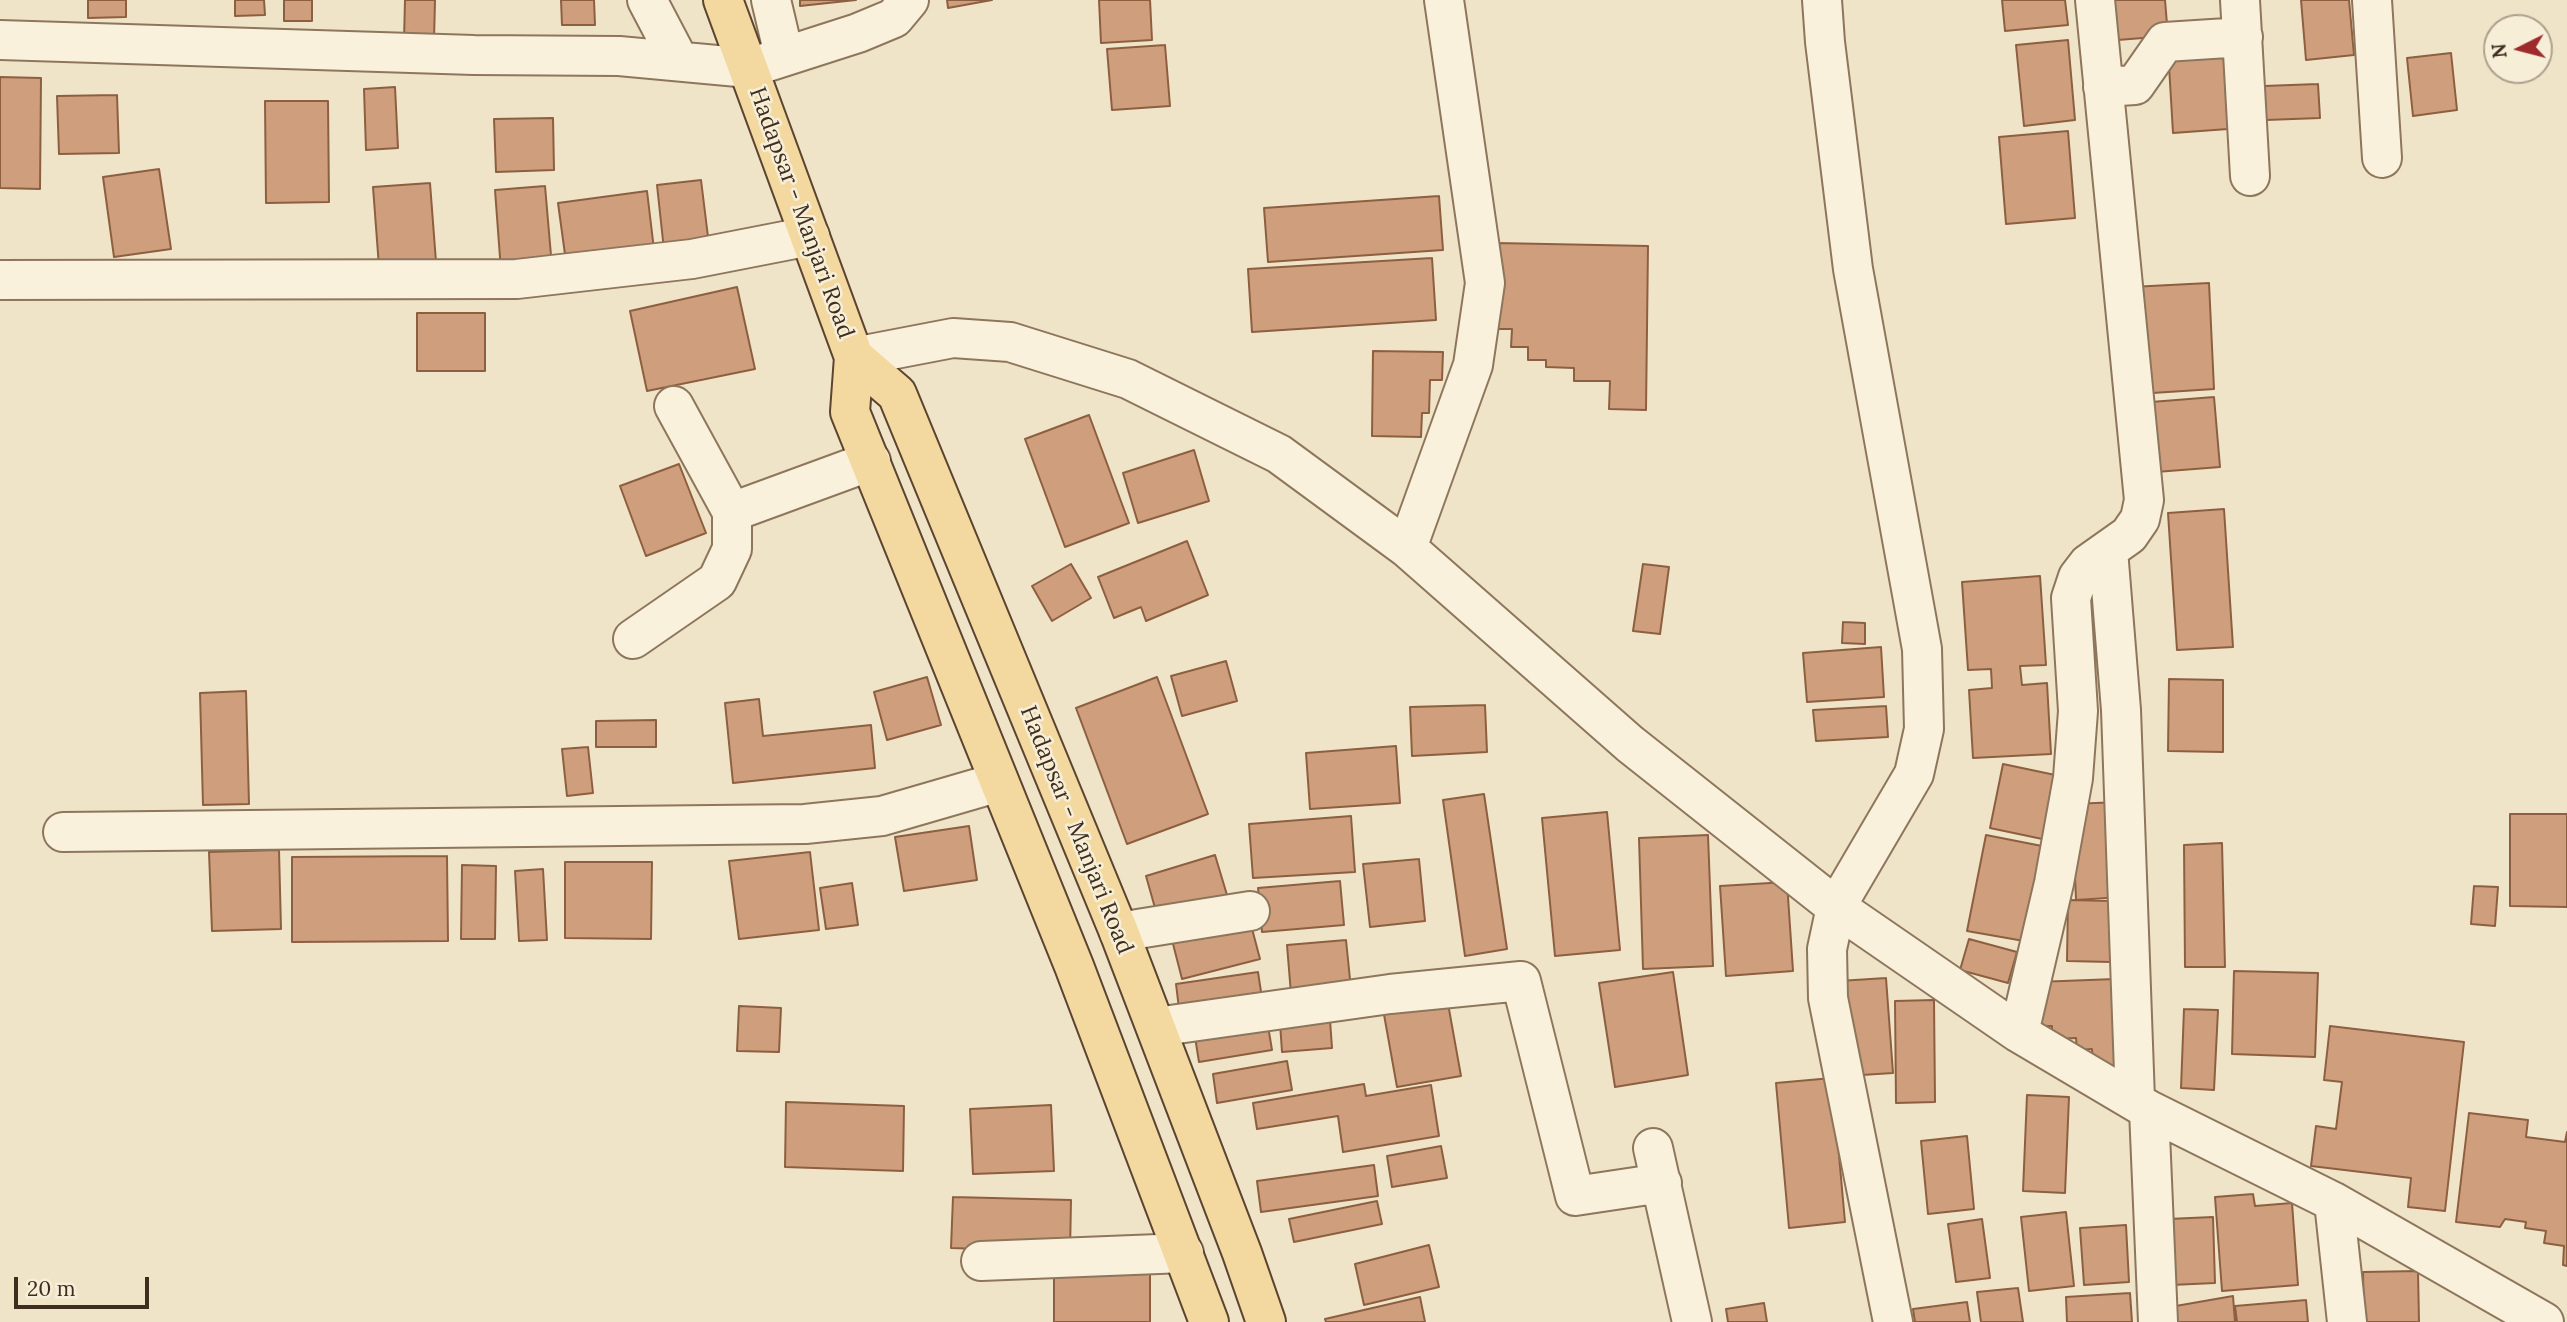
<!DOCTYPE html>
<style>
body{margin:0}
#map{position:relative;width:2567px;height:1322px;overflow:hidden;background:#f0e4c8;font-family:Lora,serif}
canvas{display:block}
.north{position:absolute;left:2483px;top:14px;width:70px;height:70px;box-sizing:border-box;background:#f7eed8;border:2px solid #ada18e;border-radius:50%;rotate:264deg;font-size:19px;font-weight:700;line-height:28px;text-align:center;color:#3d2e20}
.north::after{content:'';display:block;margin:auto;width:24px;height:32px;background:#9e2a2b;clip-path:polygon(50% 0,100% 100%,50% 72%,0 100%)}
.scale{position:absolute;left:14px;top:1277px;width:135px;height:32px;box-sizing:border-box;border:4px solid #3d2e20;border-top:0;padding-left:9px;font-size:21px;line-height:24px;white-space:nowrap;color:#3d2e20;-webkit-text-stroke:5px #f7eed8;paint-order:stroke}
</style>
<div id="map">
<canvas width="2567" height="1322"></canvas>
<div class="north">N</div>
<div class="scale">20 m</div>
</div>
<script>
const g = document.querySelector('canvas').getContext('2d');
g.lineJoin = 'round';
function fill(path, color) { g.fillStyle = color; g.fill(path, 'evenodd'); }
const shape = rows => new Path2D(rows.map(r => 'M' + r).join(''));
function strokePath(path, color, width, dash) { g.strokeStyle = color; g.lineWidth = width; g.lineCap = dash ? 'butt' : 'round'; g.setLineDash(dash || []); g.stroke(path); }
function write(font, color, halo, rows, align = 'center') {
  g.font = font + ' Lora,serif'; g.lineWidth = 5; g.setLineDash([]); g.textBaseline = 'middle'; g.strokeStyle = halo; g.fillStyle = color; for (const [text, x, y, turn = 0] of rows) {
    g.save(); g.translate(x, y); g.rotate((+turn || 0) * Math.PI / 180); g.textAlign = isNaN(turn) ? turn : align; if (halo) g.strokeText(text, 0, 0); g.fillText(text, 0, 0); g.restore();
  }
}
const building = shape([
 [88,0,126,0,126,17,88,18,88,0],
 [235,0,264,0,265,15,235,16,235,0],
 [284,0,312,0,312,21,284,21,284,0],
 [405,0,435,0,434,40,404,40,405,0],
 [561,0,594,0,595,25,562,25,561,0],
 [800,0,856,0,800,6,800,0],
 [947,0,992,0,948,8,947,0],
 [1099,0,1150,0,1152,40,1101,43,1099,0],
 [2002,0,2065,0,2068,25,2005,31,2002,0],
 [2102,0,2165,0,2168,36,2105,41,2102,0],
 [2301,0,2349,0,2354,55,2306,60,2301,0],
 [2068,40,2075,120,2024,126,2016,45,2068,40],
 [1165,45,1170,106,1112,110,1107,49,1165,45],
 [2223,46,2228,129,2173,133,2168,49,2223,46],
 [2451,53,2457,110,2413,116,2407,58,2451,53],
 [0,77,41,78,40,189,0,188,0,77],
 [2318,84,2320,118,2266,120,2264,86,2318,84],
 [395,87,398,148,366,150,364,89,395,87],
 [117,95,119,153,59,154,57,96,117,95],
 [265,101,328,101,329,202,266,203,265,101],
 [553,118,554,170,496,172,494,119,553,118],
 [2068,131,2075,218,2006,224,1999,137,2068,131],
 [159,169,171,249,114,257,103,177,159,169],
 [701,180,709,245,664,250,657,185,701,180],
 [430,183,436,262,379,267,373,187,430,183],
 [545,186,552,267,501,271,495,190,545,186],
 [647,191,655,258,567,269,558,203,647,191],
 [1439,196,1443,250,1268,262,1264,208,1439,196],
 [1496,243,1648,246,1646,410,1609,409,1610,381,1574,381,1574,368,1546,367,1546,360,1528,360,1528,347,1511,347,1512,329,1495,329,1496,243],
 [1432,258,1436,320,1252,332,1248,269,1432,258],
 [2209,283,2214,389,2137,394,2131,287,2209,283],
 [737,287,755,369,647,391,630,311,737,287],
 [417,313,485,313,485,371,417,371,417,313],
 [1373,351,1443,352,1442,380,1430,380,1429,413,1422,413,1421,437,1372,436,1373,351],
 [2214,397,2220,467,2156,472,2151,402,2214,397],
 [1089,415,1129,523,1065,547,1025,439,1089,415],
 [1194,450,1209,501,1138,523,1123,473,1194,450],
 [679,464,706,533,646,556,620,486,679,464],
 [2224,509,2233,647,2177,650,2168,513,2224,509],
 [1187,541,1208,595,1146,621,1141,607,1114,618,1098,577,1187,541],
 [1071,564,1091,598,1052,621,1032,586,1071,564],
 [1643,564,1669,567,1660,634,1633,631,1643,564],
 [2040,576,2046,665,2020,666,2022,685,2047,683,2051,754,1973,758,1969,690,1992,688,1991,669,1968,670,1962,582,2040,576],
 [1843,622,1865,623,1865,644,1842,643,1843,622],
 [1881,647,1884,697,1807,702,1803,653,1881,647],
 [1226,661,1237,701,1182,716,1171,676,1226,661],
 [927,677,941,725,887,740,874,692,927,677],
 [1157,677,1208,814,1127,844,1076,708,1157,677],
 [2169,679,2223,680,2223,752,2168,751,2169,679],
 [246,691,249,804,203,805,200,693,246,691],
 [759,699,763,736,871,725,875,768,733,783,725,703,759,699],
 [1485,705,1487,752,1412,756,1410,707,1485,705],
 [1886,706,1888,737,1816,741,1813,710,1886,706],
 [656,720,656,747,596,747,596,721,656,720],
 [1396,746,1400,803,1310,809,1306,753,1396,746],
 [588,747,593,793,567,796,562,749,588,747],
 [2003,764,2060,776,2047,840,1990,828,2003,764],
 [1484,794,1507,949,1465,956,1443,800,1484,794],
 [2119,802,2123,897,2076,900,2072,804,2119,802],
 [1607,812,1620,950,1555,956,1542,818,1607,812],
 [2510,814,2567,814,2567,907,2510,906,2510,814],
 [1351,816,1355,872,1253,878,1249,824,1351,816],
 [969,826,977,880,904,891,895,837,969,826],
 [1708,835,1713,966,1643,969,1639,838,1708,835],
 [1986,835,2042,846,2024,941,1967,931,1986,835],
 [2222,843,2225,967,2185,967,2184,845,2222,843],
 [279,850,281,929,212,931,209,852,279,850],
 [810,852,819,930,739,939,729,861,810,852],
 [1215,855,1227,895,1157,915,1146,876,1215,855],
 [447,856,448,941,292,942,292,857,447,856],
 [1419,859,1425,921,1370,927,1363,864,1419,859],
 [565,862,652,862,651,939,565,938,565,862],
 [462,865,496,866,495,939,461,939,462,865],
 [543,869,547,940,519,941,515,871,543,869],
 [1340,881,1344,925,1262,932,1258,888,1340,881],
 [1787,882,1793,971,1726,976,1720,886,1787,882],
 [852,883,858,925,826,929,820,888,852,883],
 [2474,886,2498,887,2495,926,2471,924,2474,886],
 [2068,900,2113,901,2111,962,2067,961,2068,900],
 [1250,921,1260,959,1182,979,1172,940,1250,921],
 [1969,939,2017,952,2008,983,1960,970,1969,939],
 [1346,940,1351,989,1291,994,1287,945,1346,940],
 [2234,971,2318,973,2315,1057,2232,1054,2234,971],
 [1258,972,1263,1005,1180,1017,1176,984,1258,972],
 [1673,972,1688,1075,1615,1087,1599,983,1673,972],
 [1886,978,1893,1073,1846,1076,1839,981,1886,978],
 [2115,979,2119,1065,2093,1066,2092,1049,2077,1050,2076,1038,2052,1039,2052,1026,2039,1026,2037,982,2115,979],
 [1447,998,1461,1076,1397,1087,1383,1009,1447,998],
 [1934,1000,1935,1102,1896,1103,1895,1001,1934,1000],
 [739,1006,781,1008,779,1052,737,1051,739,1006],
 [2184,1009,2218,1010,2214,1090,2181,1088,2184,1009],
 [1330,1020,1332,1048,1282,1052,1280,1023,1330,1020],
 [1268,1026,1272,1050,1199,1062,1195,1037,1268,1026],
 [2330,1026,2464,1042,2445,1211,2408,1207,2411,1178,2311,1166,2316,1126,2336,1129,2342,1082,2324,1080,2330,1026],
 [1287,1061,1292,1090,1217,1103,1213,1074,1287,1061],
 [1832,1078,1845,1222,1789,1228,1776,1083,1832,1078],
 [1364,1084,1366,1096,1431,1085,1439,1136,1343,1152,1338,1116,1257,1129,1253,1103,1364,1084],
 [2027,1095,2069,1097,2065,1193,2023,1191,2027,1095],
 [786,1102,904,1106,903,1171,785,1167,786,1102],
 [1051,1105,1054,1171,973,1174,970,1109,1051,1105],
 [2469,1113,2528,1120,2526,1137,2565,1142,2567,1132,2567,1266,2563,1265,2564,1246,2544,1243,2546,1231,2525,1228,2526,1222,2505,1219,2500,1227,2456,1222,2469,1113],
 [1967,1136,1974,1209,1928,1214,1921,1141,1967,1136],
 [1441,1146,1447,1178,1392,1187,1387,1156,1441,1146],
 [1374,1165,1378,1196,1261,1212,1257,1181,1374,1165],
 [2253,1194,2255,1206,2292,1203,2298,1285,2222,1291,2215,1197,2253,1194],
 [953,1197,1071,1200,1070,1252,951,1248,953,1197],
 [1377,1201,1382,1224,1294,1242,1289,1219,1377,1201],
 [2066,1212,2074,1286,2029,1291,2021,1217,2066,1212],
 [2213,1217,2215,1283,2171,1285,2168,1219,2213,1217],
 [1982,1219,1990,1278,1956,1282,1948,1224,1982,1219],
 [2126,1225,2129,1282,2084,1285,2080,1228,2126,1225],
 [1429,1245,1439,1287,1364,1305,1355,1264,1429,1245],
 [1054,1269,1150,1270,1150,1322,1054,1322,1054,1269],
 [2418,1271,2419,1322,2364,1322,2363,1272,2418,1271],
 [2018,1288,2023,1322,1981,1322,1977,1292,2018,1288],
 [2130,1293,2132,1322,2067,1322,2066,1297,2130,1293],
 [2233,1296,2235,1322,2171,1322,2170,1307,2233,1296],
 [1420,1297,1425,1322,1326,1322,1325,1319,1420,1297],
 [2306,1300,2308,1322,2237,1322,2235,1306,2306,1300],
 [1967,1302,1970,1322,1915,1322,1913,1309,1967,1302],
 [1764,1303,1767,1322,1728,1322,1726,1309,1764,1303]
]);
fill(building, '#cf9f7d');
strokePath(building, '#8d5f41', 2);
const minor = shape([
 [647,0,679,61],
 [771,0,784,55],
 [1822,0,1825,42,1853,269,1922,649,1924,729,1914,774,1836,907,1827,949,1828,998,1893,1322],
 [2240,0,2250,176],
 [2372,0,2382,158],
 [0,40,474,55,619,56,749,68,858,33,894,18,909,0],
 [2103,87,2135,85,2165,42,2243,37],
 [0,280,517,279,692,259,810,236],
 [854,357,953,338,1010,342,1128,379,1279,454,1407,548,1630,744,1836,907,2019,1033,2149,1110,2334,1202,2544,1322],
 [674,406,732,512,871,461],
 [1407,548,1473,365,1485,283,1444,0],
 [2108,550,2121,710,2135,1100],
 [633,639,717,581,732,549,732,512],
 [63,832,805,824,882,816,999,782],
 [1119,932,1250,911],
 [1156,1027,1390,994,1521,981,1575,1196,1662,1183],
 [2019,1033,2054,883,2073,778,2078,711,2071,598,2078,577,2088,564,2129,535,2140,519,2144,500,2095,0],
 [2149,1110,2158,1322],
 [1653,1148,1692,1322],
 [2334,1202,2347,1322],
 [981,1261,1184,1253]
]);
const major = shape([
 [723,0,854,357,850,412,1074,966,1209,1322],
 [854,357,897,394,1119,932,1242,1253,1266,1322]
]);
strokePath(minor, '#8d765c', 42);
strokePath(major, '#5b4430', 42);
strokePath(minor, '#faf1dc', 38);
strokePath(major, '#f3d9a0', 38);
write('23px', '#3d2e20', '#f7eed8', [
 ["Hadapsar - Manjari Road",801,213,70],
 ["Hadapsar - Manjari Road",1076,830,68]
]);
</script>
